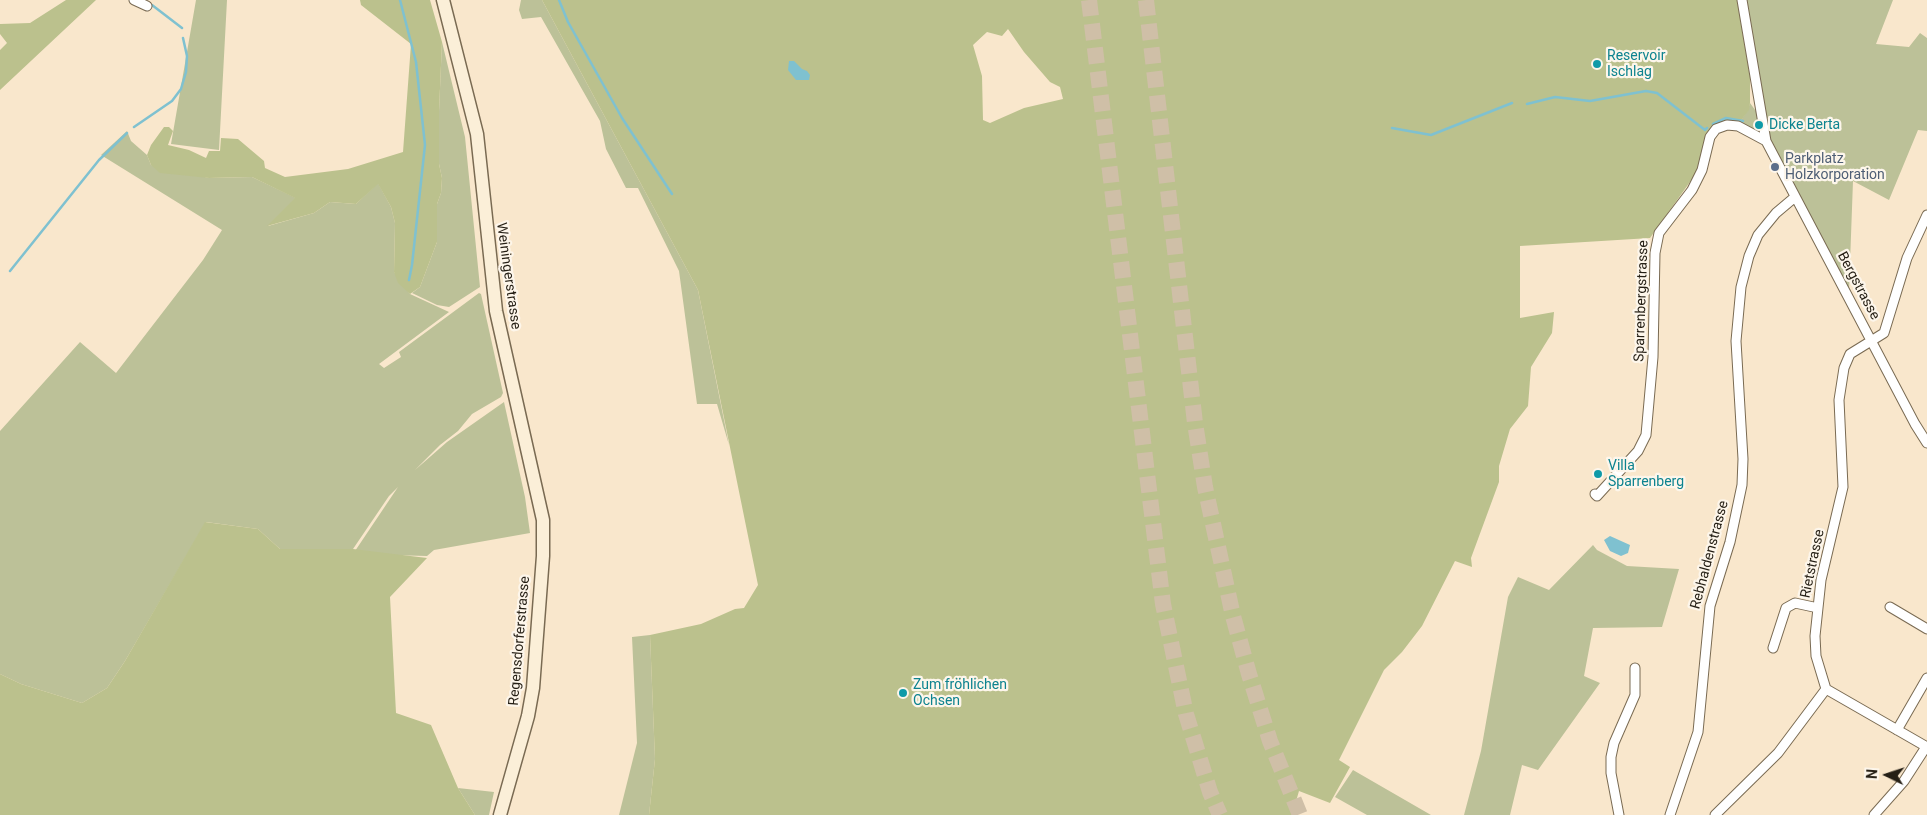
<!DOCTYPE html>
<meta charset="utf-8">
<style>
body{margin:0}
#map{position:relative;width:1927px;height:815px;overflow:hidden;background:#f9e7cc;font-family:Roboto,sans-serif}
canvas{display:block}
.north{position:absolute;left:1862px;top:750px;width:50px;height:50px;-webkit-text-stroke:4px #fdf6eb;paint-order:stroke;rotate:274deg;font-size:14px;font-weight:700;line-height:20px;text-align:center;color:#251f15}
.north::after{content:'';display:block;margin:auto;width:18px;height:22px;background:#251f15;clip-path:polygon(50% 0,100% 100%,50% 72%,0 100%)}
</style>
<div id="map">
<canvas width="1927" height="815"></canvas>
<div class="north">N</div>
</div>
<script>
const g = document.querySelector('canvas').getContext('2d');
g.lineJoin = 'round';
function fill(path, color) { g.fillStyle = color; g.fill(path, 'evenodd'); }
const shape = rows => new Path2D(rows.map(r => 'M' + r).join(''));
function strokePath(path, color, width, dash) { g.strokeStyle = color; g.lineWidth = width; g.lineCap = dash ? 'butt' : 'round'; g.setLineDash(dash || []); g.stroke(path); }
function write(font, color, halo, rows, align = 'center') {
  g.font = font + ' Roboto,sans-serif'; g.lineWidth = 4.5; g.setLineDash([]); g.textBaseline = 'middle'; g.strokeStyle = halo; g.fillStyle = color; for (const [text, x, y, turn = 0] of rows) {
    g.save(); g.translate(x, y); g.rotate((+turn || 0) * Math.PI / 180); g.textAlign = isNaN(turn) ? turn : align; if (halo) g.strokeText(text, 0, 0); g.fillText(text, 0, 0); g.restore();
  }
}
fill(shape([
 [196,0,227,0,219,150,171,144],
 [521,0,542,0,698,290,729,445,717,404,697,404,679,271,638,188,626,188,606,149,600,121,541,17,522,19,519,10],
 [1743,0,1893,0,1876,44,1909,47,1920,33,1927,38,1927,131,1918,130,1889,200,1853,181,1849,290,1771,145],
 [442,42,465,137,480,287,449,307,437,305,412,293,420,287,437,242,437,204,441,193,442,178,439,164,439,111],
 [1750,103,1758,114,1761,133,1739,123,1748,110],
 [127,131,131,141,147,155,151,165,209,178,252,177,296,198,268,226,314,213,330,202,356,204,378,183,391,207,395,223,394,272,410,294,449,312,379,364,384,368,401,357,399,352,479,293,481,294,503,393,501,397,472,414,458,431,440,445,415,470,447,442,504,402,525,497,530,533,434,550,427,556,353,554,398,487,389,496,353,549,280,549,258,529,206,522,125,661,107,688,82,703,21,684,0,674,0,431,80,342,116,373,203,260,222,230,101,155],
 [1593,545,1597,550,1627,566,1679,569,1662,627,1593,628,1584,676,1600,683,1538,770,1522,765,1510,815,1464,815,1481,751,1508,597,1518,577,1549,590],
 [650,635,655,759,649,815,619,815,637,743,632,637],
 [1353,770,1431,815,1367,815,1335,797],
 [458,788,494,792,489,815,475,815]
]), '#bcc198');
fill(shape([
 [66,0,96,0,0,90,0,50,7,43,0,34,0,24,30,23],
 [360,0,430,0,442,42,439,111,439,164,442,178,441,193,437,204,437,242,420,287,410,294,398,283,394,272,395,223,391,207,378,184,356,204,330,202,314,213,267,226,295,198,252,177,209,178,160,173,151,165,147,155,151,145,164,127,169,127,173,131,168,145,189,150,206,158,209,151,220,151,221,138,238,139,264,161,265,168,285,177,348,169,403,152,411,44,361,5],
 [542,0,1737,0,1750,77,1750,103,1749,110,1739,123,1718,124,1707,133,1697,172,1650,238,1520,246,1520,318,1554,312,1552,333,1531,367,1528,406,1510,429,1499,466,1499,482,1471,558,1472,567,1455,561,1422,626,1402,652,1384,670,1339,760,1350,767,1330,803,1299,791,1292,815,649,815,655,759,650,635,701,624,735,609,744,608,758,585,698,290],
 [1008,29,1024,52,1050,82,1060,87,1063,99,1024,108,990,123,983,120,982,76,973,45,987,32,1002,36],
 [205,522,258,529,280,549,353,549,427,558,390,597,396,713,431,725,458,788,475,815,0,815,0,674,21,684,82,703,107,688,125,661]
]), '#bbc18d');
fill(shape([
 [789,61,794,61,802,69,807,71,810,75,809,80,796,80,788,70],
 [1610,536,1630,545,1628,553,1621,556,1610,551,1604,540]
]), '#7fc1d0');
strokePath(shape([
 [400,0,416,62,425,145,412,265,409,280],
 [559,0,568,22,622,118,672,194],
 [152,5,182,28],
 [1527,104,1555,97,1590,101,1646,91,1657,93,1705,130,1707,128],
 [1713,124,1726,118,1743,121],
 [134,127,172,101,181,89,186,72,187,56,183,38],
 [1392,128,1431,135,1512,103],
 [10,271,99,160,127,133]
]), '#7fc1d0', 2.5);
strokePath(shape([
 [1089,0,1163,604,1186,714,1210,792,1220,815],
 [1146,0,1195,423,1205,487,1233,616,1249,674,1270,741,1300,815]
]), '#cfbfa7', 16, [16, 8]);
const street = shape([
 [134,0,147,6],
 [1742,0,1766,141,1915,424,1927,443],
 [1927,215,1907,258,1884,333,1850,354,1844,368,1839,400,1843,487,1821,580,1815,636,1816,656,1826,689,1927,747],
 [1595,494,1597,496,1638,451,1646,435,1653,357,1655,253,1659,233,1692,190,1702,170,1710,137,1716,129,1727,125,1738,126,1766,141],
 [1890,607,1927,629],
 [1773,648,1786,608,1795,603,1818,608],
 [1897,730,1927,678],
 [1619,815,1611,773,1611,757,1614,743,1635,695,1635,668],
 [1670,815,1698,732,1710,606,1730,542,1742,485,1743,459,1736,341,1741,287,1749,256,1758,235,1776,213,1795,197],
 [1715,815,1778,753,1826,689],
 [1874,815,1904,781,1926,747]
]);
const secondary = shape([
 [443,0,477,134,496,311,543,520,543,556,533,688,528,716,500,815]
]);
strokePath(street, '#796a52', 11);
strokePath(secondary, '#796a52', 15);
strokePath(street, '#fff', 9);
strokePath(secondary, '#fbefd8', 12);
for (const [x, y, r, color] of [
 [1597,64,5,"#0f9aa8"],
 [1759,125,5,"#0f9aa8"],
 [1775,167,5,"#5c6f8a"],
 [1598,474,5,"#0f9aa8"],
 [903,693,5,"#0f9aa8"]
]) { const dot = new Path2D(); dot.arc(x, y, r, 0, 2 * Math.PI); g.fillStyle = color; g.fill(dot); strokePath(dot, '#fdf6eb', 2); }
write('14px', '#0d838f', '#fdf6eb', [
 ["Reservoir",1607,56],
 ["Ischlag",1607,72],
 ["Dicke Berta",1769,125],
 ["Villa",1608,466],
 ["Sparrenberg",1608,482],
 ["Zum fröhlichen",913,685],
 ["Ochsen",913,701]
], 'left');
write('14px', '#4e5e75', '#fdf6eb', [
 ["Parkplatz",1785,159],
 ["Holzkorporation",1785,175]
], 'left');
write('14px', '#251f15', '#fdf6eb', [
 ["Weiningerstrasse",508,276,82],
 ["Bergstrasse",1858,286,62],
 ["Sparrenbergstrasse",1642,301,-88],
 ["Rebhaldenstrasse",1710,555,-75],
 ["Rietstrasse",1813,564,-78],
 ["Regensdorferstrasse",520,641,-85]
]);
</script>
